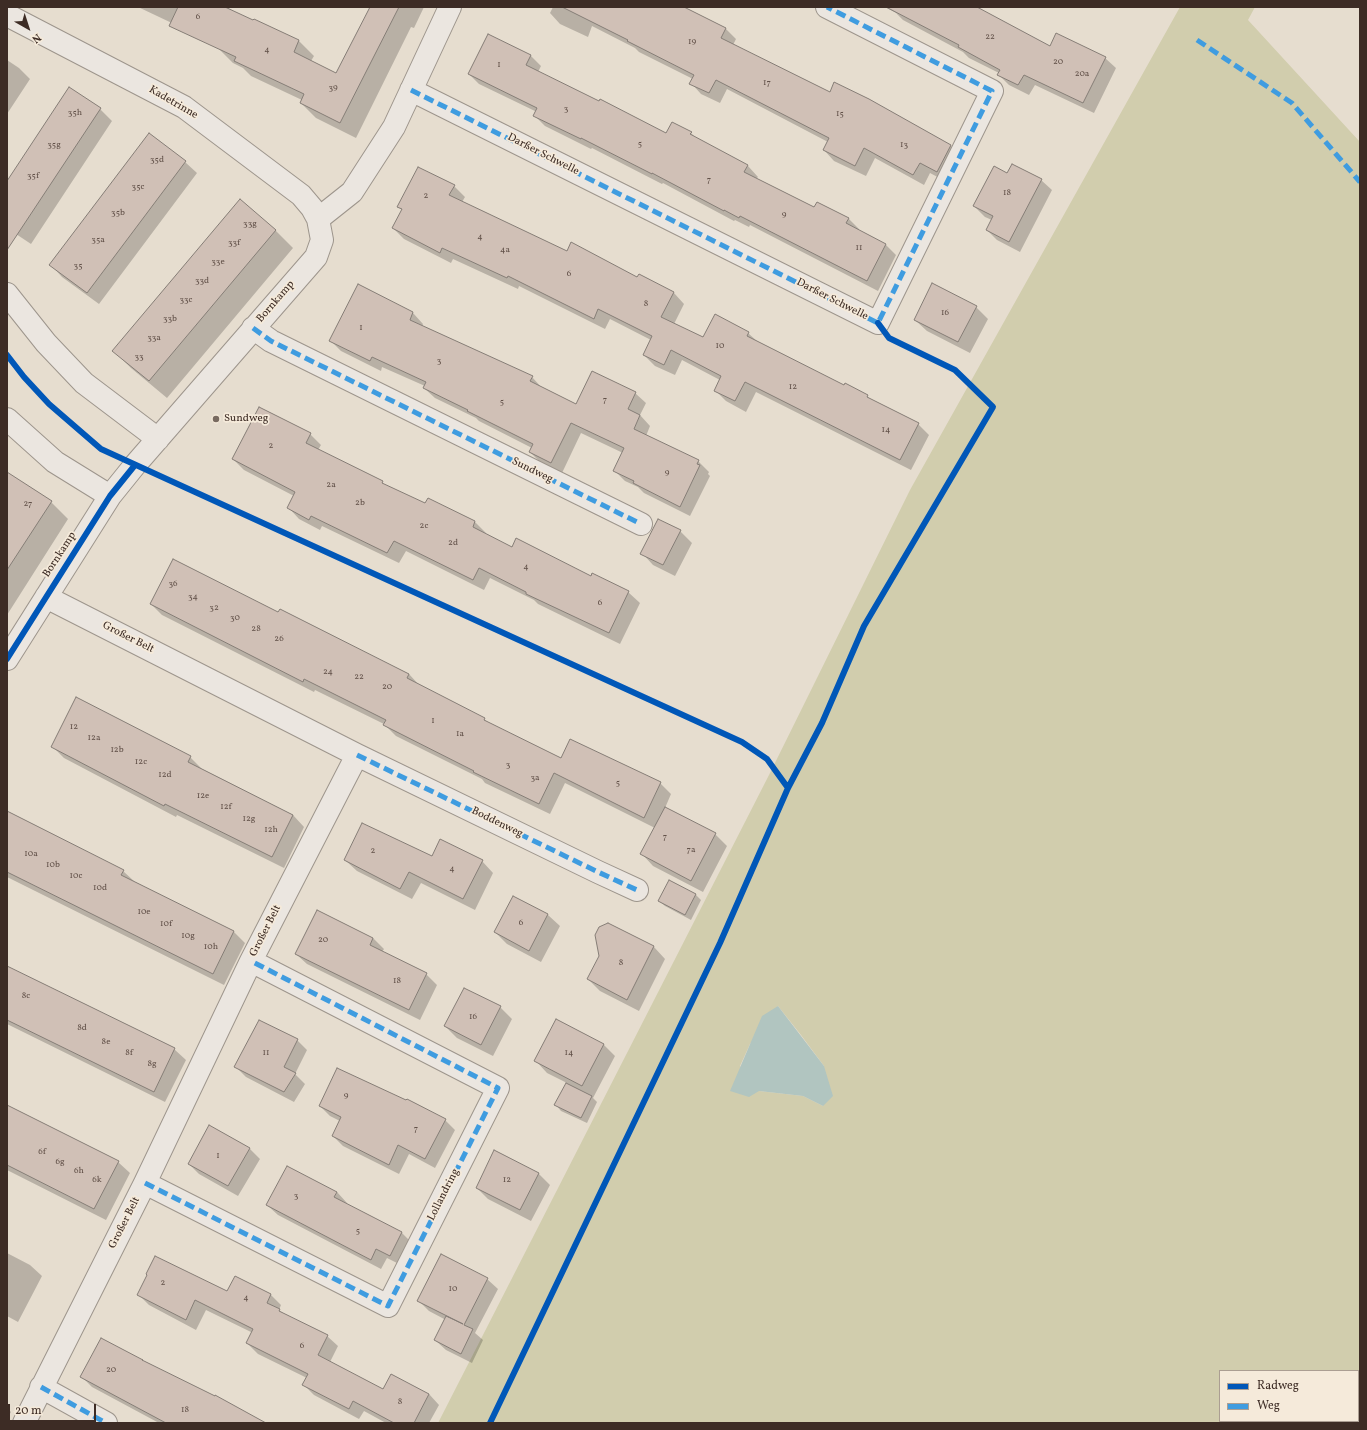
<!DOCTYPE html>
<meta charset="utf-8">
<style>
body{margin:0}
#map{position:relative;width:1367px;height:1430px;overflow:hidden;background:#e6ddcf;font-family:Vollkorn,serif}
canvas{display:block}
.frame{position:absolute;inset:0;border:8px solid #3d2c25;pointer-events:none}
.legend{position:absolute;left:1219px;top:1370px;width:140px;height:52px;box-sizing:border-box;background:#f5eada;border:1px solid #ab9e92;margin:0;padding:5px 7px;list-style:none;font-size:12px;color:#3d2c25}
.legend li{display:flex;align-items:center;gap:8px;height:20px}
.legend b{width:20px;border:1px solid #ab9e92}
.north{position:absolute;left:8px;top:8px;width:40px;height:40px;-webkit-text-stroke:3px #f5eada;paint-order:stroke;rotate:141deg;font-size:11px;font-weight:700;line-height:16px;text-align:center;color:#3d2c25}
.north::after{content:'';display:block;margin:auto;width:14px;height:18px;background:#3d2c25;clip-path:polygon(50% 0,100% 100%,50% 72%,0 100%)}
.scale{position:absolute;left:8px;top:1404px;width:88px;height:18px;box-sizing:border-box;border:2px solid #3d2c25;border-top:0;padding-left:5px;font-size:12px;line-height:14px;white-space:nowrap;color:#3d2c25;-webkit-text-stroke:3px #f5eada;paint-order:stroke}
</style>
<div id="map">
<canvas width="1367" height="1430"></canvas>
<div class="frame"></div>
<ul class="legend">
<li><b style="height:5px;background:#0057b8"></b>Radweg</li>
<li><b style="height:5px;background:#3f9ce0"></b>Weg</li>
</ul>
<div class="north">N</div>
<div class="scale">20 m</div>
</div>
<script>
const g = document.querySelector('canvas').getContext('2d');
g.lineJoin = 'round';
function fill(path, color) { g.fillStyle = color; g.fill(path, 'evenodd'); }
const shape = rows => new Path2D(rows.map(r => 'M' + r).join(''));
function strokePath(path, color, width, dash) { g.strokeStyle = color; g.lineWidth = width; g.lineCap = dash ? 'butt' : 'round'; g.setLineDash(dash || []); g.stroke(path); }
function write(font, color, halo, rows, align = 'center') {
  g.font = font + ' Vollkorn,serif'; g.lineWidth = 3.5; g.setLineDash([]); g.textBaseline = 'middle'; g.strokeStyle = halo; g.fillStyle = color; for (const [text, x, y, turn = 0] of rows) {
    g.save(); g.translate(x, y); g.rotate((+turn || 0) * Math.PI / 180); g.textAlign = isNaN(turn) ? turn : align; if (halo) g.strokeText(text, 0, 0); g.fillText(text, 0, 0); g.restore();
  }
}
fill(shape([
 [1180,7,1255,7,1248,20,1360,142,1360,1423,438,1423,769,775,910,490],
 [778,1006,801,1035,824,1066,823,1106,803,1096,759,1091,740,1066,750,1044],
 [1220,1371,1358,1371,1358,1421,1220,1421]
]), '#d1cdad');
fill(shape([
 [778,1006,824,1066,833,1096,823,1106,803,1096,759,1091,749,1097,730,1091,762,1016]
]), '#b1c5c0');
fill(shape([
 [138,7,205,7,193,33],
 [371,7,424,7,414,28,411,27,356,138,316,118,301,103,302,100,251,76,243,68,233,63,218,48,235,13,299,41,314,56,311,61,336,74],
 [553,7,682,7,726,29,736,39,733,45,830,93,950,145,961,156,947,182,930,173,924,185,875,158,866,176,834,161,824,150,828,142,727,89,720,103,701,94,691,83,693,79,639,52,635,48,592,26,588,37,560,24,550,13],
 [885,7,975,7,1051,48,1105,58,1116,68,1094,113,1035,85,1029,95,1009,85,999,75,999,73,969,58,963,52,903,20,896,13],
 [488,35,531,56,541,66,538,72,666,135,691,133,698,140,748,166,758,177,756,179,814,208,848,218,859,229,858,230,886,245,896,255,878,291,750,225,749,227,735,220,734,221,663,183,662,184,592,148,591,149,545,126,535,116,537,112,479,84,469,74],
 [7,60,19,68,30,79,7,114],
 [69,89,100,109,112,121,31,244,7,228,7,183],
 [185,162,197,173,99,304,62,277,51,265],
 [1008,174,1041,180,1052,190,1020,252,997,240,987,230,992,220,985,217,974,206],
 [454,186,465,197,462,202,567,252,638,278,674,293,684,304,674,324,703,338,748,333,759,343,844,387,867,396,871,400,918,424,929,435,911,470,756,392,746,412,726,401,715,390,720,380,682,360,675,375,655,366,644,355,651,340,610,319,605,329,519,286,518,289,453,259,451,263,404,239,393,228,402,210,398,207],
 [240,201,276,231,293,248,167,398,131,368,114,351],
 [358,286,413,313,423,324,422,327,532,377,542,388,577,406,635,393,646,403,640,415,650,426,646,436,698,461,709,472,708,474,710,476,690,516,644,493,638,487,625,481,614,470,623,453,581,433,562,473,541,463,530,452,532,448,479,421,476,418,435,398,424,388,425,386,382,367,381,371,341,351,330,340],
 [976,307,988,319,970,353,927,331,915,320],
 [310,434,321,445,318,450,382,482,387,487,425,504,428,499,475,522,486,533,485,534,513,548,628,592,640,603,620,644,538,604,534,600,490,578,484,590,406,551,399,563,322,526,320,530,299,519,288,507,294,496,244,470,233,459],
 [7,488,51,502,68,519,7,615],
 [680,531,692,543,675,576,653,565,642,553],
 [151,604,279,613,409,674,420,686,484,719,490,724,561,759,660,783,671,794,665,808,715,834,727,846,703,892,653,866,642,854,655,828,565,783,550,814,485,783,482,779,396,736,384,724,315,690,314,692,162,615],
 [52,746,190,757,202,769,293,815,304,827,284,868,177,815,176,817,64,758],
 [7,815,123,871,135,882,234,932,245,943,224,985,7,877],
 [345,860,482,861,493,873,475,910,421,883,412,899,357,871],
 [670,881,696,895,701,900,691,920,665,906,659,901],
 [514,897,548,915,560,926,541,962,507,944,495,932],
 [608,924,654,947,665,959,639,1011,600,991,588,979,600,956],
 [373,938,384,949,382,952,426,974,437,985,420,1020,307,964,296,954],
 [7,967,174,1049,186,1060,165,1102,7,1024],
 [465,989,500,1007,512,1019,493,1056,457,1038,445,1026],
 [557,1020,604,1045,615,1056,593,1098,597,1102,587,1123,561,1111,556,1105,567,1083,547,1073,536,1061],
 [297,1040,307,1050,295,1074,305,1084,294,1102,246,1077,236,1067],
 [7,1106,118,1162,130,1173,106,1220,7,1170],
 [320,1106,445,1120,455,1130,435,1168,409,1154,399,1174,343,1146,333,1136,340,1121,330,1116],
 [210,1127,250,1149,260,1159,238,1196,199,1174,189,1164],
 [538,1173,550,1185,531,1221,488,1199,477,1188],
 [337,1192,347,1203,346,1204,402,1233,412,1243,401,1265,387,1258,381,1269,278,1215,267,1205],
 [7,1253,30,1265,42,1276,18,1322,7,1316],
 [236,1277,271,1295,281,1305,279,1310,284,1314,327,1336,338,1346,330,1362,383,1391,429,1394,439,1405,429,1423,386,1423,364,1411,359,1419,314,1395,304,1385,307,1378,258,1354,247,1343,253,1333,206,1310,196,1330,149,1305,138,1294,228,1292],
 [487,1279,498,1289,475,1333,483,1340,472,1363,446,1350,435,1340,446,1320,429,1311,419,1301],
 [142,1360,264,1423,159,1423,92,1387,82,1377],
 [7,1408,11,1412,7,1419]
]), '#0003');
const building = shape([
 [178,7,225,7,253,20,254,19,299,40,294,52,336,73,370,7,399,7,340,123,300,103,304,94,234,61,236,57,169,26,178,7],
 [562,7,684,7,726,28,721,38,830,92,834,82,869,99,951,145,937,172,920,163,913,175,864,148,855,166,823,150,829,138,716,80,709,93,689,84,694,75,627,41,628,40,562,7],
 [886,7,977,7,1050,46,1056,33,1106,57,1083,103,1024,75,1018,85,997,75,1000,70,958,47,959,45,886,7],
 [488,34,531,55,526,65,599,101,600,99,666,133,672,122,692,132,690,134,748,165,744,172,814,207,817,202,849,218,846,223,886,244,867,281,740,216,739,218,724,210,724,211,652,173,652,174,581,138,581,139,533,116,537,108,468,74,488,34],
 [69,87,101,108,7,250,7,181,69,87],
 [149,133,186,161,87,293,49,265,149,133],
 [1012,164,1042,179,1009,242,986,230,993,216,973,206,994,166,1007,173,1012,164],
 [418,167,455,185,449,195,567,251,571,242,637,277,639,274,674,292,661,317,703,337,715,314,749,332,747,336,844,385,845,383,868,395,867,397,919,423,900,460,745,382,735,401,714,391,721,376,671,350,664,365,643,355,652,336,598,309,594,319,508,276,507,278,442,248,440,253,392,228,402,209,397,207,418,167],
 [240,199,276,230,149,381,112,351,240,199],
 [932,283,977,306,958,342,914,320,932,283],
 [358,284,413,312,410,320,533,376,530,381,576,404,592,371,636,392,628,409,640,415,634,429,699,460,697,464,700,465,680,507,633,483,634,481,613,471,624,448,571,423,551,463,529,452,533,444,467,411,468,410,423,388,426,382,372,357,370,361,329,341,358,284],
 [259,407,311,433,306,443,383,481,382,483,425,503,428,498,475,521,473,527,512,547,516,538,591,576,592,573,629,591,609,633,526,594,526,592,479,568,473,580,394,541,387,553,311,516,309,520,287,508,295,492,232,459,259,407],
 [7,472,52,501,7,570,7,472],
 [658,519,681,530,663,565,640,554,658,519],
 [173,559,278,612,280,609,409,674,407,678,485,718,484,720,561,758,570,739,661,782,644,818,554,773,539,804,473,772,474,771,383,725,386,720,304,679,303,682,150,604,173,559],
 [76,697,191,756,188,762,293,815,272,857,165,804,164,806,51,747,76,697],
 [665,807,716,833,691,881,640,854,665,807],
 [7,811,124,870,121,875,234,931,213,974,7,872,7,811],
 [362,823,432,856,440,839,483,860,463,899,409,872,400,889,344,860,362,823],
 [669,880,696,894,685,915,658,901,669,880],
 [513,896,548,914,529,951,494,932,513,896],
 [317,910,373,938,370,945,427,973,409,1010,295,954,317,910],
 [608,923,654,946,627,1000,587,979,599,956,595,935,599,927,608,923],
 [7,966,175,1048,154,1092,7,1020,7,966],
 [464,988,501,1006,481,1045,444,1026,464,988],
 [556,1019,604,1044,582,1086,534,1061,556,1019],
 [259,1020,298,1039,284,1067,296,1073,284,1092,234,1067,259,1020],
 [337,1068,406,1100,407,1099,446,1119,425,1159,398,1145,389,1165,332,1136,341,1117,319,1106,337,1068],
 [566,1083,592,1096,581,1118,554,1105,566,1083],
 [7,1105,119,1161,94,1209,7,1165,7,1105],
 [209,1125,250,1148,228,1186,188,1164,209,1125],
 [494,1150,539,1173,520,1210,476,1188,494,1150],
 [287,1166,337,1192,334,1197,402,1232,390,1256,376,1249,371,1260,266,1205,287,1166],
 [441,1254,488,1278,464,1325,473,1329,461,1354,434,1340,446,1316,463,1324,417,1301,441,1254],
 [155,1256,227,1291,235,1276,271,1294,267,1303,280,1309,279,1311,328,1335,318,1355,383,1389,391,1374,429,1394,414,1423,394,1423,353,1401,349,1409,302,1385,308,1374,246,1343,253,1329,195,1300,186,1320,137,1295,147,1275,146,1274,155,1256],
 [101,1338,143,1360,142,1360,215,1396,215,1395,266,1423,166,1423,80,1377,101,1338]
]);
fill(building, '#d0c0b6');
strokePath(building, '#857d76', 1);
const minor = shape([
 [7,15,184,107,301,195,312,208,318,219,322,240,316,257,135,465,110,496,7,659],
 [411,90,878,323,992,91,827,7],
 [318,219,352,192,394,127,450,7],
 [7,294,46,343,84,383,158,439],
 [253,328,271,341,641,524],
 [7,419,55,462,110,496],
 [46,597,357,755,598,872,637,890],
 [145,1183,388,1306,498,1088,251,961],
 [41,1387,106,1423],
 [24,1423,145,1183,251,961,357,755]
]);
strokePath(minor, '#9d958c', 24);
strokePath(minor, '#ebe6e0', 22);
strokePath(shape([
 [1197,40,1292,103,1360,182],
 [411,90,878,323,992,91,827,7],
 [253,328,271,341,641,524],
 [357,755,598,872,637,890],
 [145,1183,388,1306,498,1088,251,961],
 [41,1387,106,1423]
]), '#3f9ce0', 5, [10, 5]);
strokePath(shape([
 [7,355,24,377,49,404,101,449,742,742,767,759,788,788],
 [7,659,110,496,135,465],
 [490,1423,720,943,788,788,822,723,864,626,993,407,955,370,889,338,878,323]
]), '#0057b8', 6);
for (const [x, y, r, color] of [
 [216,419,4,"#786a60"]
]) { const dot = new Path2D(); dot.arc(x, y, r, 0, 2 * Math.PI); g.fillStyle = color; g.fill(dot); strokePath(dot, '#f5eada', 1.5); }
write('9px', '#625149', null, [
 ["6",198,17],
 ["22",990,37],
 ["19",692,42],
 ["4",267,50],
 ["20",1058,62],
 ["1",499,65],
 ["20a",1082,74],
 ["17",767,83],
 ["39",333,88],
 ["3",566,109],
 ["35h",75,113],
 ["15",840,114],
 ["5",640,144],
 ["35g",54,145],
 ["13",904,145],
 ["35d",157,160],
 ["35f",33,176],
 ["7",709,180],
 ["35c",138,187],
 ["18",1007,193],
 ["2",426,196],
 ["35b",118,213],
 ["9",784,215],
 ["33g",250,224],
 ["4",480,237],
 ["35a",98,240],
 ["33f",234,243],
 ["11",859,248],
 ["4a",505,250],
 ["33e",218,262],
 ["35",78,266],
 ["6",569,274],
 ["33d",202,281],
 ["33c",186,300],
 ["8",646,304],
 ["16",945,313],
 ["33b",170,319],
 ["1",361,328],
 ["33a",154,338],
 ["10",720,346],
 ["33",139,357],
 ["3",439,361],
 ["12",793,387],
 ["7",605,400],
 ["5",502,402],
 ["14",886,430],
 ["2",271,446],
 ["9",667,473],
 ["2a",331,485],
 ["2b",360,503],
 ["27",28,504],
 ["2c",424,526],
 ["2d",453,543],
 ["4",526,567],
 ["36",173,584],
 ["34",193,597],
 ["6",600,603],
 ["32",214,608],
 ["30",235,618],
 ["28",256,629],
 ["26",279,639],
 ["24",328,672],
 ["22",359,677],
 ["20",387,687],
 ["1",433,721],
 ["12",74,727],
 ["1a",460,734],
 ["12a",94,738],
 ["12b",117,750],
 ["12c",141,762],
 ["3",508,765],
 ["12d",165,775],
 ["3a",535,778],
 ["5",618,783],
 ["12e",203,796],
 ["12f",226,807],
 ["12g",249,819],
 ["12h",271,830],
 ["7",665,837],
 ["7a",691,850],
 ["2",373,851],
 ["10a",31,854],
 ["10b",53,865],
 ["4",452,869],
 ["10c",76,876],
 ["10d",100,888],
 ["10e",144,912],
 ["6",521,923],
 ["10f",166,924],
 ["10g",188,936],
 ["20",323,940],
 ["10h",211,947],
 ["8",621,963],
 ["18",397,981],
 ["8c",26,996],
 ["16",473,1017],
 ["8d",82,1028],
 ["8e",106,1042],
 ["8f",129,1053],
 ["11",266,1053],
 ["14",569,1053],
 ["8g",152,1064],
 ["9",346,1096],
 ["7",416,1129],
 ["6f",42,1152],
 ["1",218,1156],
 ["6g",60,1162],
 ["6h",79,1171],
 ["6k",97,1180],
 ["12",507,1180],
 ["3",296,1196],
 ["5",358,1231],
 ["2",163,1283],
 ["10",453,1289],
 ["4",246,1298],
 ["6",302,1346],
 ["20",111,1370],
 ["8",400,1402],
 ["18",185,1410]
]);
write('11px', '#3d2c25', '#f5eada', [
 ["Kadetrinne",173,103,30],
 ["Darßer Schwelle",543,155,27],
 ["Darßer Schwelle",832,300,27],
 ["Bornkamp",276,302,-49],
 ["Sundweg",532,471,26],
 ["Bornkamp",60,555,-57],
 ["Großer Belt",128,638,27],
 ["Boddenweg",497,823,26],
 ["Großer Belt",266,931,-63],
 ["Lollandring",444,1195,-63],
 ["Großer Belt",125,1223,-63]
]);
write('11px', '#3d2c25', '#f5eada', [
 ["Sundweg",224,419]
], 'left');
</script>
